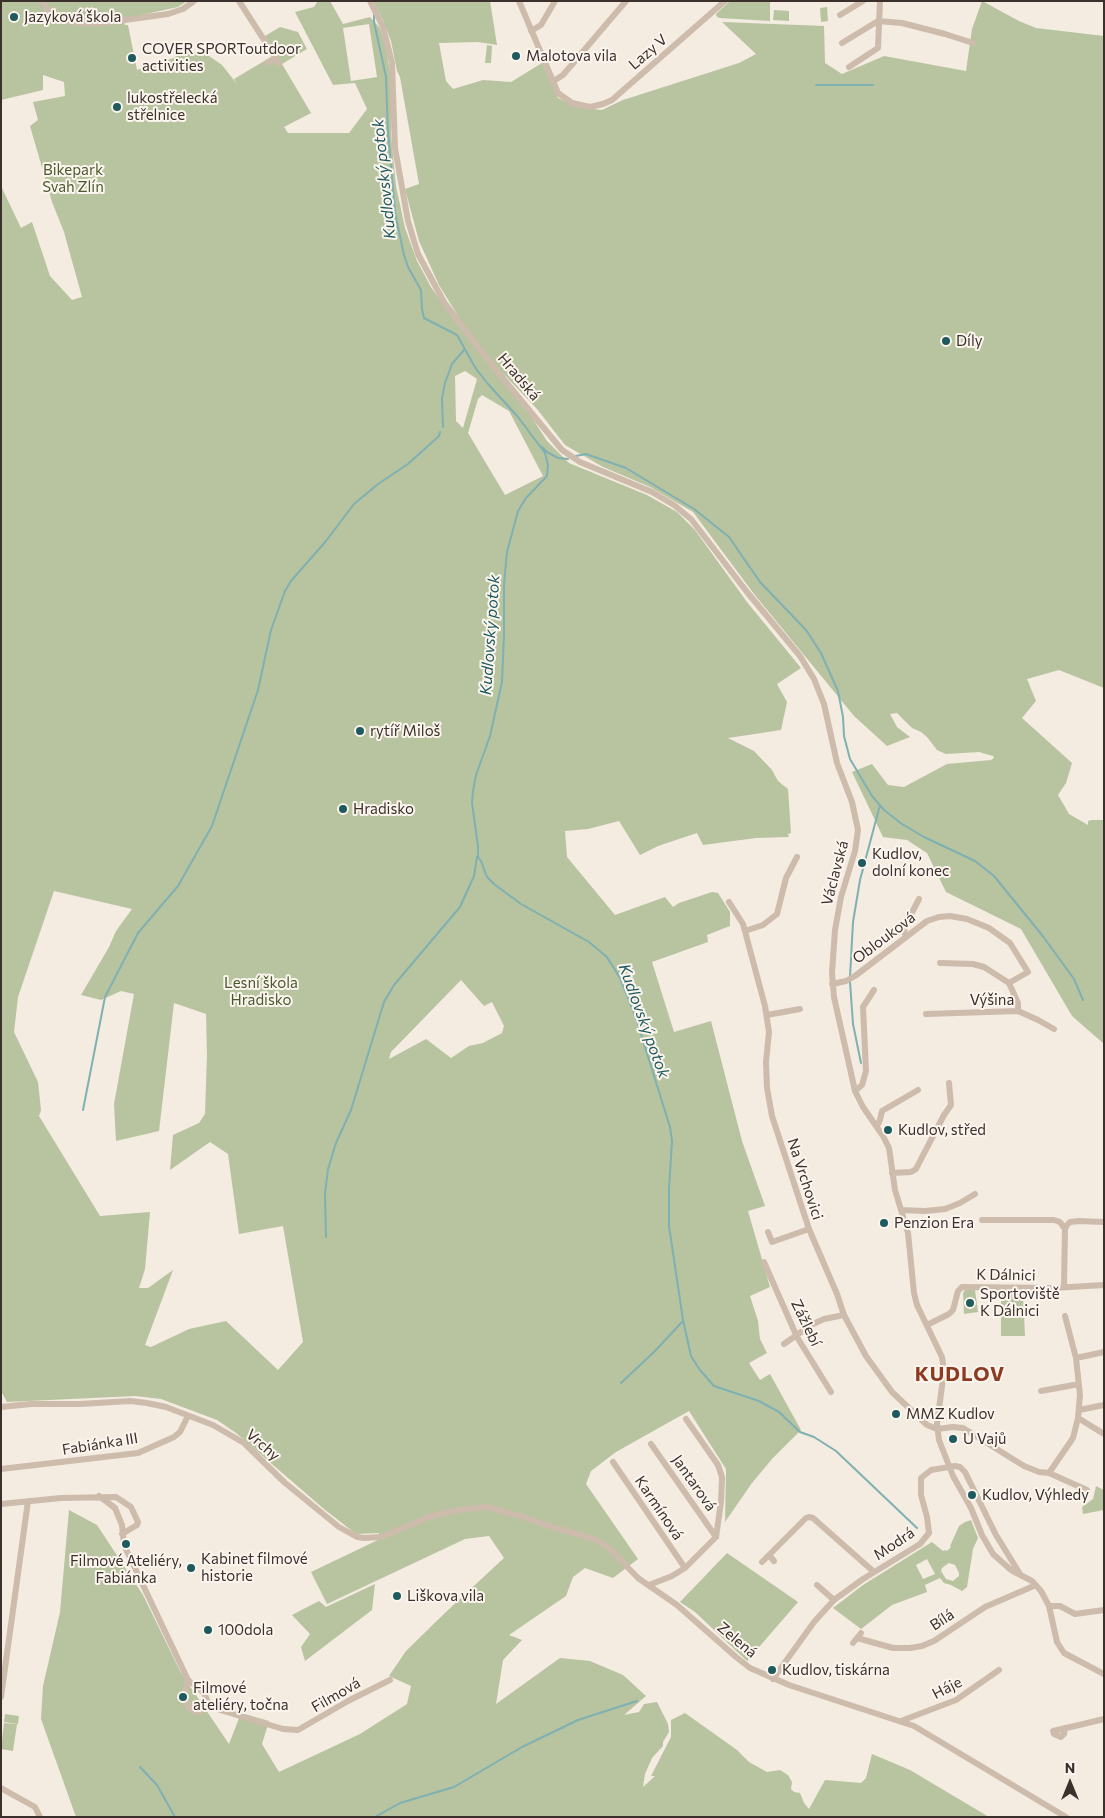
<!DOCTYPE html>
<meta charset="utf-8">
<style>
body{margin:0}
#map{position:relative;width:1105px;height:1818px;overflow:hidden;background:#f4ebe1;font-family:Commissioner,sans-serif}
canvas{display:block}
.frame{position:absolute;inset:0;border:2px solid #3b302b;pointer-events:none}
.north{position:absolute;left:1045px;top:1758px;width:50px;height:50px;-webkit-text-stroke:4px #fbf5ee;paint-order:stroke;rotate:0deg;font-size:14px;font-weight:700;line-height:20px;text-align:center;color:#3b302b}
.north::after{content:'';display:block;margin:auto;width:18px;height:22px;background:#3b302b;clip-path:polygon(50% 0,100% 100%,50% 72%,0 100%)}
</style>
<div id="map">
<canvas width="1105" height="1818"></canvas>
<div class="frame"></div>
<div class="north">N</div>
</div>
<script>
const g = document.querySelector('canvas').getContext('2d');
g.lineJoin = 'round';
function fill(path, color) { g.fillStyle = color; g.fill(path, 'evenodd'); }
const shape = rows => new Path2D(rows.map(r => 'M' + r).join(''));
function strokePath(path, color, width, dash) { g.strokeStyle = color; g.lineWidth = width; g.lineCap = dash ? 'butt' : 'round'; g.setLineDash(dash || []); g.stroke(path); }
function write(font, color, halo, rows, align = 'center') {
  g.font = font + ' Commissioner,sans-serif'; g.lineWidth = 4; g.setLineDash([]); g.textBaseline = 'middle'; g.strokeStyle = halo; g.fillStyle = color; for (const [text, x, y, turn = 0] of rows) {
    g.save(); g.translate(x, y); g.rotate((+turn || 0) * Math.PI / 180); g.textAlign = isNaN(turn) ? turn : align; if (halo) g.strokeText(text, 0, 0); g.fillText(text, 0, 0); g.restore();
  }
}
fill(shape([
 [1,1,187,1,178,7,123,19,125,25,128,25,137,70,174,58,184,49,209,56,222,65,237,84,234,79,276,54,265,36,280,27,298,32,307,49,282,64,311,113,284,127,288,133,349,133,367,109,355,83,333,85,295,12,314,7,318,1,330,1,343,24,370,17,380,28,387,52,391,81,391,135,396,186,405,228,417,261,431,287,458,325,531,416,547,441,569,463,647,495,677,512,695,530,747,602,801,668,777,684,787,702,781,730,728,738,754,751,772,770,778,781,788,789,791,833,788,834,789,837,756,838,703,845,697,833,658,846,640,855,619,821,588,829,565,831,567,857,615,915,665,897,673,907,679,903,712,892,718,893,730,912,730,926,707,935,708,942,652,962,674,1032,711,1021,742,1141,765,1206,748,1211,770,1287,750,1296,758,1321,760,1339,767,1353,749,1363,760,1380,770,1374,801,1430,772,1459,752,1483,725,1522,726,1469,689,1411,616,1452,591,1471,586,1484,638,1559,613,1578,585,1568,573,1577,566,1596,509,1635,522,1640,503,1660,496,1704,560,1658,590,1661,623,1675,646,1696,624,1715,639,1712,644,1704,657,1702,668,1724,669,1732,663,1742,663,1746,652,1758,645,1774,643,1787,655,1776,651,1776,671,1737,671,1720,685,1713,737,1750,749,1762,767,1772,780,1770,788,1775,792,1782,791,1789,794,1792,800,1793,804,1803,809,1809,825,1780,861,1783,866,1778,872,1754,910,1770,989,1817,76,1817,41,1719,43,1686,60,1612,69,1510,97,1525,143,1595,181,1673,229,1744,241,1713,269,1721,262,1744,279,1772,360,1734,407,1704,411,1686,389,1676,406,1651,448,1610,504,1558,489,1536,465,1539,327,1604,311,1572,378,1540,379,1533,356,1534,324,1509,236,1433,217,1420,161,1399,135,1396,7,1402,1,1391,1,186,21,228,32,222,50,276,72,300,82,297,64,232,52,202,30,126,38,120,33,102,65,96,64,82,43,75,43,90,1,100],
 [369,24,377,77,351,81,343,28],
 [465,371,477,379,463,428,456,421,455,376],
 [482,395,509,411,543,476,505,495,468,433,478,399],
 [54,891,132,909,116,931,109,947,81,995,101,1000,121,991,134,994,114,1104,116,1141,159,1131,174,1003,206,1014,207,1055,205,1114,199,1123,173,1135,170,1170,210,1142,228,1154,239,1234,283,1226,303,1342,278,1370,226,1321,189,1329,151,1347,145,1345,173,1270,148,1288,139,1288,145,1269,150,1212,100,1216,39,1116,41,1110,38,1082,14,1032,18,997],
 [461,980,484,1006,492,1002,504,1026,502,1033,483,1043,469,1046,451,1058,426,1039,389,1059,391,1052],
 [373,1,490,1,497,45,478,42,439,43,446,81,453,89,483,80,511,82,542,63,558,98,577,107,602,110,623,100,739,63,756,54,722,22,824,26,825,63,842,74,884,56,966,71,972,29,982,1,1019,21,1036,28,1104,36,1104,688,1059,670,1027,679,1036,701,1022,718,1072,763,1066,783,1058,795,1069,814,1088,825,1088,821,1091,820,1104,820,1104,1044,1072,1016,1021,929,946,892,927,853,907,840,883,837,852,772,872,764,888,785,904,787,947,764,991,760,994,758,993,756,979,752,946,754,937,750,927,737,921,732,912,728,897,713,890,714,897,727,910,737,887,746,854,716,754,594,693,512,650,487,603,467,565,445,537,409,492,362,463,324,439,285,419,241,405,189,419,184,400,77,397,71,391,41,383,20],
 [730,1,770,1,770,21,720,18,717,17,716,14],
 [827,7,828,21,821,22,820,8],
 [774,10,789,11,789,21,773,20],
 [487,45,492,46,491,63,485,63],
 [1001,1289,1021,1289,1023,1292,1025,1336,1001,1336],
 [965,1290,975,1290,978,1312,964,1314,963,1293],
 [1096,1486,1104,1490,1104,1510,1083,1514,1082,1507,1093,1499],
 [971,1520,978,1538,973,1549,967,1587,962,1591,951,1585,944,1583,940,1578,925,1585,927,1592,892,1605,861,1629,833,1608,863,1585,932,1542,943,1551,945,1550,947,1551,951,1547,950,1546,959,1526,965,1522],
 [927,1559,935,1574,923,1579,916,1565],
 [949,1563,955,1565,959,1573,959,1576,953,1581,946,1579,941,1571,942,1568],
 [727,1553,798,1602,747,1661,695,1612,680,1602],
 [375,1584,372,1610,305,1661,301,1647,310,1634,292,1615,319,1601,326,1607],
 [5,1714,19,1716,18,1724,4,1722],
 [4,1723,17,1724,13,1751,1,1749]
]), '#b8c4a0');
strokePath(shape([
 [374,14,374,22,386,77,388,132,395,213,404,255,408,267,421,290,422,309,424,318,457,335,476,369,488,384,518,417,545,453,548,465,547,476,526,498,518,511,507,552,504,584,504,634,502,682,490,736,476,775,473,791,472,803,478,846,478,857,481,861,487,877,494,884,521,904,589,942,607,957,620,978,636,1018,670,1127,672,1141,669,1189,669,1226,683,1320,691,1356,700,1370,714,1386,759,1401,779,1412,800,1432,814,1437,836,1451,917,1528],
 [816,85,873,85],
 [443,427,442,399,445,383,452,364,464,350],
 [542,447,547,452,558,458,568,459],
 [576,456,586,454,626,468,694,509,729,537,760,582,806,630,821,653,838,691,843,717,844,736,850,759,872,796,884,810,902,824,924,837,975,861,994,876,1042,935,1074,979,1083,1000],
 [850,977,853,922,860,880,880,805],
 [850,982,853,1024,861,1063],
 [83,1110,105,997,138,933,178,886,212,826,258,690,271,630,285,591,291,581,326,541,354,504,378,484,408,464,439,436,440,432],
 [326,1237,325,1194,328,1169,336,1143,351,1110,384,1002,394,985,460,907,474,876,477,857],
 [621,1383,655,1351,683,1321],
 [140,1767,157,1785,175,1817],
 [375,1817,400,1803,454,1787,522,1747,578,1720,637,1701]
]), '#7fb0b2', 2);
strokePath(shape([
 [42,1,51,14,61,20,86,24,103,23,168,14,183,9,194,1],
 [239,1,279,63],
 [370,1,383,27,392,63,395,148,408,221,418,254,444,302,492,365,562,450,580,462,652,492,674,505,691,519,747,592,800,656,814,679,824,704,837,763,852,802,858,830,855,851,841,897,835,930,832,973,834,997,855,1091,863,1107,883,1136,889,1148,895,1190,908,1233,914,1293,917,1305,942,1357,944,1371,937,1424,939,1440,953,1476,971,1508,982,1535,993,1554,1011,1570,1032,1581,1041,1591,1049,1606,1057,1642,1064,1653,1104,1674],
 [519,1,558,93,572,103,590,107,603,104,612,100,725,1],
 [840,15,863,1],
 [531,31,541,25,555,1],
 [842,43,878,21,902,23,945,34,973,43],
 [267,63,276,58],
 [849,67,878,48,880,1],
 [552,82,563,75,626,1],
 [729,902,743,924,765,1006,769,1032,766,1062,767,1088,772,1116,809,1229,837,1294,844,1315,866,1356,892,1392,927,1425,937,1429,953,1427,963,1428,1024,1466,1039,1472,1049,1473,1087,1490],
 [745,931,763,925,777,914,786,878,797,857],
 [906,937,904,931,906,924,919,899],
 [940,963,973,964,984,967,1009,983],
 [1009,983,1018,1003,1018,1011],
 [832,984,846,981,855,976,927,921,939,917,950,916,967,919,989,928,1010,943,1028,972,1009,983],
 [926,1014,1018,1011,1038,1020,1054,1029],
 [767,1015,800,1009],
 [855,1091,862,1085,866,1071,863,1007,874,990],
 [877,1126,880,1120,882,1111,918,1090],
 [892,1173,911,1172,916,1169,919,1163,944,1115,951,1105,949,1083],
 [901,1210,925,1211,945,1209,960,1203,975,1194],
 [982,1220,1054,1220,1060,1222,1065,1229],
 [768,1232,772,1242,809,1229],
 [764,1262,797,1337,831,1392],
 [1064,1287,1065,1229,1067,1225,1070,1222,1079,1221,1104,1222],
 [927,1325,949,1314,953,1310,958,1291,962,1287,1053,1288,1104,1285],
 [784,1344,811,1325,824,1319,844,1315],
 [1076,1358,1104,1352],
 [1041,1391,1079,1384],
 [1,1407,31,1404,80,1404,130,1401,147,1403,166,1407,213,1425,244,1443,284,1482,339,1527,357,1537,364,1538,381,1537,429,1517,458,1510,487,1507,520,1516,552,1527,595,1539,608,1547,638,1578,677,1605,736,1657,750,1668,789,1685,914,1726,1066,1817],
 [1079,1410,1104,1405],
 [1078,1418,1104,1434],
 [686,1419,718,1465,722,1477,721,1502,716,1537],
 [651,1444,716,1537],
 [613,1462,685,1568],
 [1,1469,138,1453,174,1437,180,1432,188,1416],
 [1049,1473,1073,1438,1078,1418,1080,1395,1076,1358,1065,1316],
 [99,1496,115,1508,122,1525,124,1545,188,1680,204,1693,208,1702,207,1706],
 [1,1504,61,1498,116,1497,131,1507,138,1522,137,1525,122,1534],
 [769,1555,774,1561],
 [762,1562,806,1518,809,1517,813,1518,874,1572],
 [649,1585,672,1576,685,1568,716,1537],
 [817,1585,834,1600],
 [1049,1606,1060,1606,1075,1614,1104,1610],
 [857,1638,893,1648,910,1648,922,1646,934,1641,985,1607,1036,1585],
 [853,1643,861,1633],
 [773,1679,814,1622,834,1600,863,1579,920,1544,929,1533,927,1517,921,1495,921,1478,931,1470,955,1466,960,1467,965,1472,996,1535,1020,1574],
 [188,1680,185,1693,188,1707,195,1712,200,1712,207,1706],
 [1,1697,28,1501],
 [207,1706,283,1729,298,1730,348,1701,390,1680],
 [901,1721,956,1700,999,1670],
 [1065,1728,1064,1734,1061,1737,1054,1734,1053,1731,1075,1726,1104,1719],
 [1,1788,35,1807,40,1817]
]), '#cdbbac', 6);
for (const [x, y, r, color] of [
 [14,17,5,"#1f5a5e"],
 [516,56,5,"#1f5a5e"],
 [132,58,5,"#1f5a5e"],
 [117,107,5,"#1f5a5e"],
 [946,341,5,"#1f5a5e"],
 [360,731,5,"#1f5a5e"],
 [343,809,5,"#1f5a5e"],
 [862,863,5,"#1f5a5e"],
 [888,1130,5,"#1f5a5e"],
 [884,1223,5,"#1f5a5e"],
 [970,1303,5,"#1f5a5e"],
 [896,1414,5,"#1f5a5e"],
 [953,1439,5,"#1f5a5e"],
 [972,1495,5,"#1f5a5e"],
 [126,1544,5,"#1f5a5e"],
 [191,1568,5,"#1f5a5e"],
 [397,1596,5,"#1f5a5e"],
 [208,1630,5,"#1f5a5e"],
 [772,1670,5,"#1f5a5e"],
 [183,1697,5,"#1f5a5e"]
]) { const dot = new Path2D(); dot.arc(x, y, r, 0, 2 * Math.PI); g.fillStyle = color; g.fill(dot); strokePath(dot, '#fbf5ee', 2); }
write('15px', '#3b302b', '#fbf5ee', [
 ["Jazyková škola",24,17],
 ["COVER SPORToutdoor",142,49],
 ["activities",142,66],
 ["Malotova vila",526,56],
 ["lukostřelecká",127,98],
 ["střelnice",127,115],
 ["Díly",956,341],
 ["rytíř Miloš",370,731],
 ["Hradisko",353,809],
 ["Kudlov,",872,854],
 ["dolní konec",872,871],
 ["Kudlov, střed",898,1130],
 ["Penzion Era",894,1223],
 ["Sportoviště",980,1294],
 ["K Dálnici",980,1311],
 ["MMZ Kudlov",906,1414],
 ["U Vajů",963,1439],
 ["Kudlov, Výhledy",982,1495],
 ["Kabinet filmové",201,1559],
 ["historie",201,1576],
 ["Filmové Ateliéry,",126,1561,"center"],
 ["Fabiánka",126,1578,"center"],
 ["Liškova vila",407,1596],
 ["100dola",218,1630],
 ["Kudlov, tiskárna",782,1670],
 ["Filmové",193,1688],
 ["ateliéry, točna",193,1705]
], 'left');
write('15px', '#3b302b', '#fbf5ee', [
 ["Lazy V",648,52,-41],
 ["Hradská",519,377,50],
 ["Václavská",835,873,-75],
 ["Oblouková",884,938,-37],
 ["Výšina",992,1000],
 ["Na Vrchovici",805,1179,72],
 ["K Dálnici",1006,1275,1],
 ["Zážlebí",806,1323,64],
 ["Fabiánka III",100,1444,-9],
 ["Vrchy",263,1445,41],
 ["Jantarová",694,1483,55],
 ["Karmínová",659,1508,56],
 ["Modrá",894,1544,-34],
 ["Bílá",942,1620,-33],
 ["Zelená",737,1640,40],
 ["Háje",947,1688,-27],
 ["Filmová",336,1695,-30]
]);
write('15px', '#4a5a2e', '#fbf5ee', [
 ["Bikepark",73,170],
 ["Svah Zlín",73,187],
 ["Lesní škola",261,983],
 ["Hradisko",261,1000]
]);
write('italic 16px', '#1f5a5e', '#fbf5ee', [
 ["Kudlovský potok",384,179,-96],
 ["Kudlovský potok",490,635,-86],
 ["Kudlovský potok",644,1021,70]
]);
g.letterSpacing = '1px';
write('bold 20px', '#8c3b22', '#fbf5ee', [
 ["KUDLOV",960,1374]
]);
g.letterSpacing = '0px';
</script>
